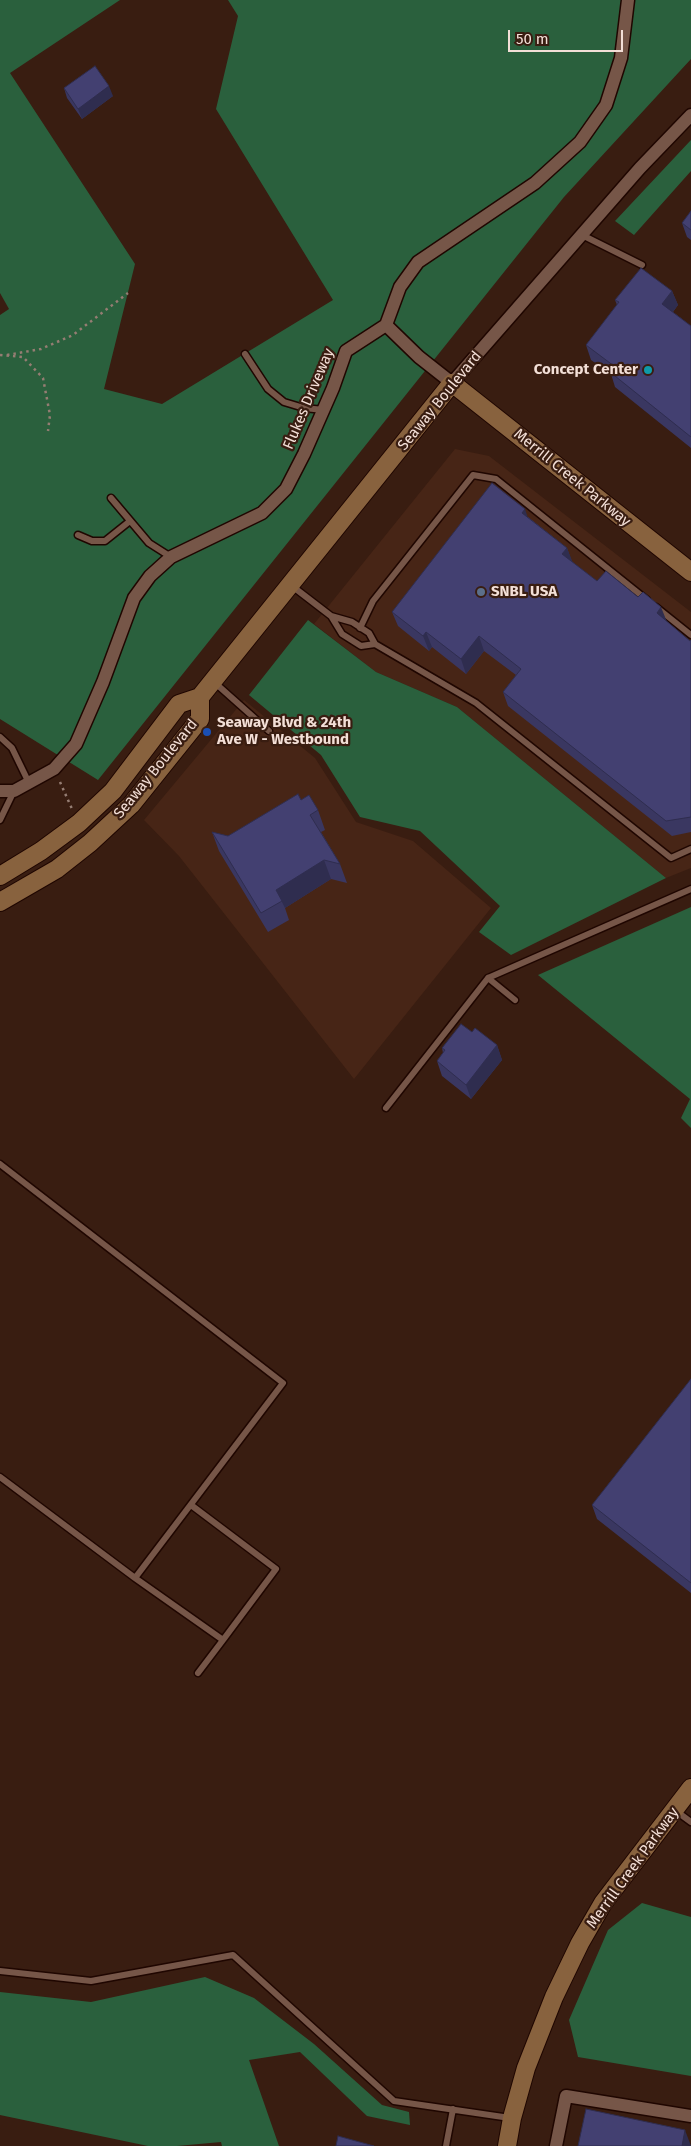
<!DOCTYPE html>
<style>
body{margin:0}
#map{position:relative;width:691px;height:2146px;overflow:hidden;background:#391d11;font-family:"Fira Sans",sans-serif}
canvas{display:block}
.scale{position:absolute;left:508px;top:30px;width:115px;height:22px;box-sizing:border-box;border:2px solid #f3dfd7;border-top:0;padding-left:6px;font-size:15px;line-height:18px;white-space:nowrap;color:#f3dfd7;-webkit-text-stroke:4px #391d11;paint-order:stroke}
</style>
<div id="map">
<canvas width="691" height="2146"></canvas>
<div class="scale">50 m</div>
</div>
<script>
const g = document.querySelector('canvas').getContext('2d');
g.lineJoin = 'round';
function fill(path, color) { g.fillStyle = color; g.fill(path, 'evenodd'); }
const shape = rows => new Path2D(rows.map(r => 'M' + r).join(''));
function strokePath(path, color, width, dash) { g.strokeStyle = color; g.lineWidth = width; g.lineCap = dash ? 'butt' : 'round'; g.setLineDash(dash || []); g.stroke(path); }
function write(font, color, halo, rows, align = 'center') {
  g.font = font + ' "Fira Sans",sans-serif'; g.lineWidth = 4.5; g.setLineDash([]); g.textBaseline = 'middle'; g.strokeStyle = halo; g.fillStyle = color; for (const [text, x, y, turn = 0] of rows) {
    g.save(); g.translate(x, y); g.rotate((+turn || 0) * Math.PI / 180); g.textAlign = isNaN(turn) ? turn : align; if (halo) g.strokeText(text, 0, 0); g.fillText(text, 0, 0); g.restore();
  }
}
fill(shape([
 [455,449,489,456,691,612,691,868,666,878,457,707,376,672,314,624],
 [244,700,315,758,356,822,413,841,491,908,354,1079,179,856,144,820]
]), '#472516');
fill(shape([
 [0,0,120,0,10,73,135,264,104,389,162,404,333,300,216,109,238,16,228,0,691,0,691,59,564,197,98,780,0,719,0,315,9,309,0,293],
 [691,140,691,171,634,235,615,221],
 [308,620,376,672,457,707,666,878,511,955,479,932,500,906,420,831,360,817,321,755,249,695],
 [691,907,691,1128,681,1118,690,1099,538,975],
 [642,1903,691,1917,691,2076,578,2057,569,2020,608,1930],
 [205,1977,254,1998,314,2044,382,2105,409,2112,410,2125,367,2116,300,2052,249,2060,279,2146,222,2146,221,2142,177,2146,148,2146,0,2115,0,1992,91,2002]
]), '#2a603d');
const lane = shape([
 [582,235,642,265],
 [245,354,268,389,284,402,304,408,324,410],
 [111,498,149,543,171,557],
 [78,535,92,541,105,541,130,521],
 [292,586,331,616],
 [656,607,691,635],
 [331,616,352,622,369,633,375,644,361,646,342,634,331,616],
 [360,628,373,601,473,475,496,479,647,600],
 [375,644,476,703,671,858,691,849],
 [214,682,269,731],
 [0,737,12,748,29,783],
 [0,820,14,791],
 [488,978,515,1000],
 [386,1108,488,978,691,889],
 [0,1164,283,1383,135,1578,223,1640,198,1673],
 [0,1477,135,1578],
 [191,1505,276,1569,223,1640],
 [676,1811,691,1822],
 [0,1971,91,1981,233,1955,394,2101,510,2118],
 [446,2146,453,2109]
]);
const street = shape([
 [386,325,419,357,452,383,640,168,691,115],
 [0,791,14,791,54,769,76,744,103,682,134,598,150,576,171,557,262,513,286,489,304,454,333,388,346,351,386,325,400,287,418,262,535,183,580,142,606,105,621,58,628,0],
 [556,2146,566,2096,691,2116]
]);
const secondary = shape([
 [0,876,41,851,79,823,113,791,179,704,200,697,452,383,691,572],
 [0,902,57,869,90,843,131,805,200,719,200,697],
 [507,2146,512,2118,526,2068,554,1997,580,1943,603,1903,691,1788]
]);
strokePath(lane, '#1f0600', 9);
strokePath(street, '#1f0600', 15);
strokePath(secondary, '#1f0600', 20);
strokePath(shape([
 [0,355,23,357,43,378,50,415,48,431],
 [7,355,41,349,73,335,128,293],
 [60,782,72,809]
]), '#957d73', 2.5, [2.5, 4]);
strokePath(lane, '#765648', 6);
strokePath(street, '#765648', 12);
strokePath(secondary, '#88623e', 18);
fill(shape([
 [64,88,113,96,82,119,67,98],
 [691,211,691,240,687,237,682,223],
 [672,291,678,305,673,312,691,326,691,448,615,387,611,374,591,360,586,345,617,305,615,300],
 [528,517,567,548,572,562,597,581,666,621,690,641,691,640,691,832,672,836,508,706,503,692,516,675,484,651,466,674,432,647,429,651,398,626,392,612],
 [301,800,318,810,325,830,321,832,340,864,347,883,331,879,285,908,289,920,268,932,219,851,212,832,228,836],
 [472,1032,497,1045,502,1060,471,1099,442,1076,437,1061,443,1053,442,1048],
 [691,1379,691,1593,597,1519,592,1505]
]), '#3a3761');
fill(shape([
 [109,86,113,96,82,119,78,109],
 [672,291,678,305,668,318,662,304],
 [525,509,530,524,522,513],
 [567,548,573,563,562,554],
 [661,607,667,622,657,613],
 [426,632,432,647,429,651,423,636],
 [479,636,484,651,466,674,461,659],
 [324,860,331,879,285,908,276,890],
 [497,1045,502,1060,471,1099,466,1085],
 [685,2130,691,2146,682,2146]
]), '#2f2d4f');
const building = shape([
 [95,66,109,86,78,109,64,88,95,66],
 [691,211,691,230,682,223,691,211],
 [641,268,672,291,662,304,691,326,691,437,610,372,614,366,586,345,619,302,615,300,641,268],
 [492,483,525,509,522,513,567,548,562,554,597,581,606,571,638,597,643,592,661,607,657,613,690,641,691,640,691,817,666,821,503,692,521,669,479,636,461,659,426,632,423,636,392,612,492,483],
 [298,794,301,800,309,795,318,810,310,815,340,864,324,860,276,890,282,901,261,913,212,832,228,836,298,794],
 [461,1024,472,1032,475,1028,497,1045,466,1085,437,1061,445,1050,442,1048,461,1024],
 [691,1379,691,1583,592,1505,691,1379],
 [586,2109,685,2130,682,2146,578,2146,586,2109],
 [338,2136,374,2146,336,2146,338,2136]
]);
fill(building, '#434071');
strokePath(building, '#2f2d4f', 1);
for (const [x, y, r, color] of [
 [648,370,5,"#0f9aa8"],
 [481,592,5,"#5c6f8a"],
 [207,732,5,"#1a4fb4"]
]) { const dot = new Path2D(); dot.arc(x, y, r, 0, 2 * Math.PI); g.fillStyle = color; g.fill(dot); strokePath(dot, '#391d11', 2); }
write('bold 15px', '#f3dfd7', '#391d11', [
 ["Concept Center",638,370,"right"],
 ["SNBL USA",491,592],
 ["Seaway Blvd & 24th",217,723],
 ["Ave W - Westbound",217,740]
], 'left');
write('15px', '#f3dfd7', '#391d11', [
 ["Flukes Driveway",309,399,-67],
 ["Seaway Boulevard",440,401,-51],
 ["Merrill Creek Parkway",572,478,39],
 ["Seaway Boulevard",156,769,-51],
 ["Merrill Creek Parkway",633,1868,-54]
]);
</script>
